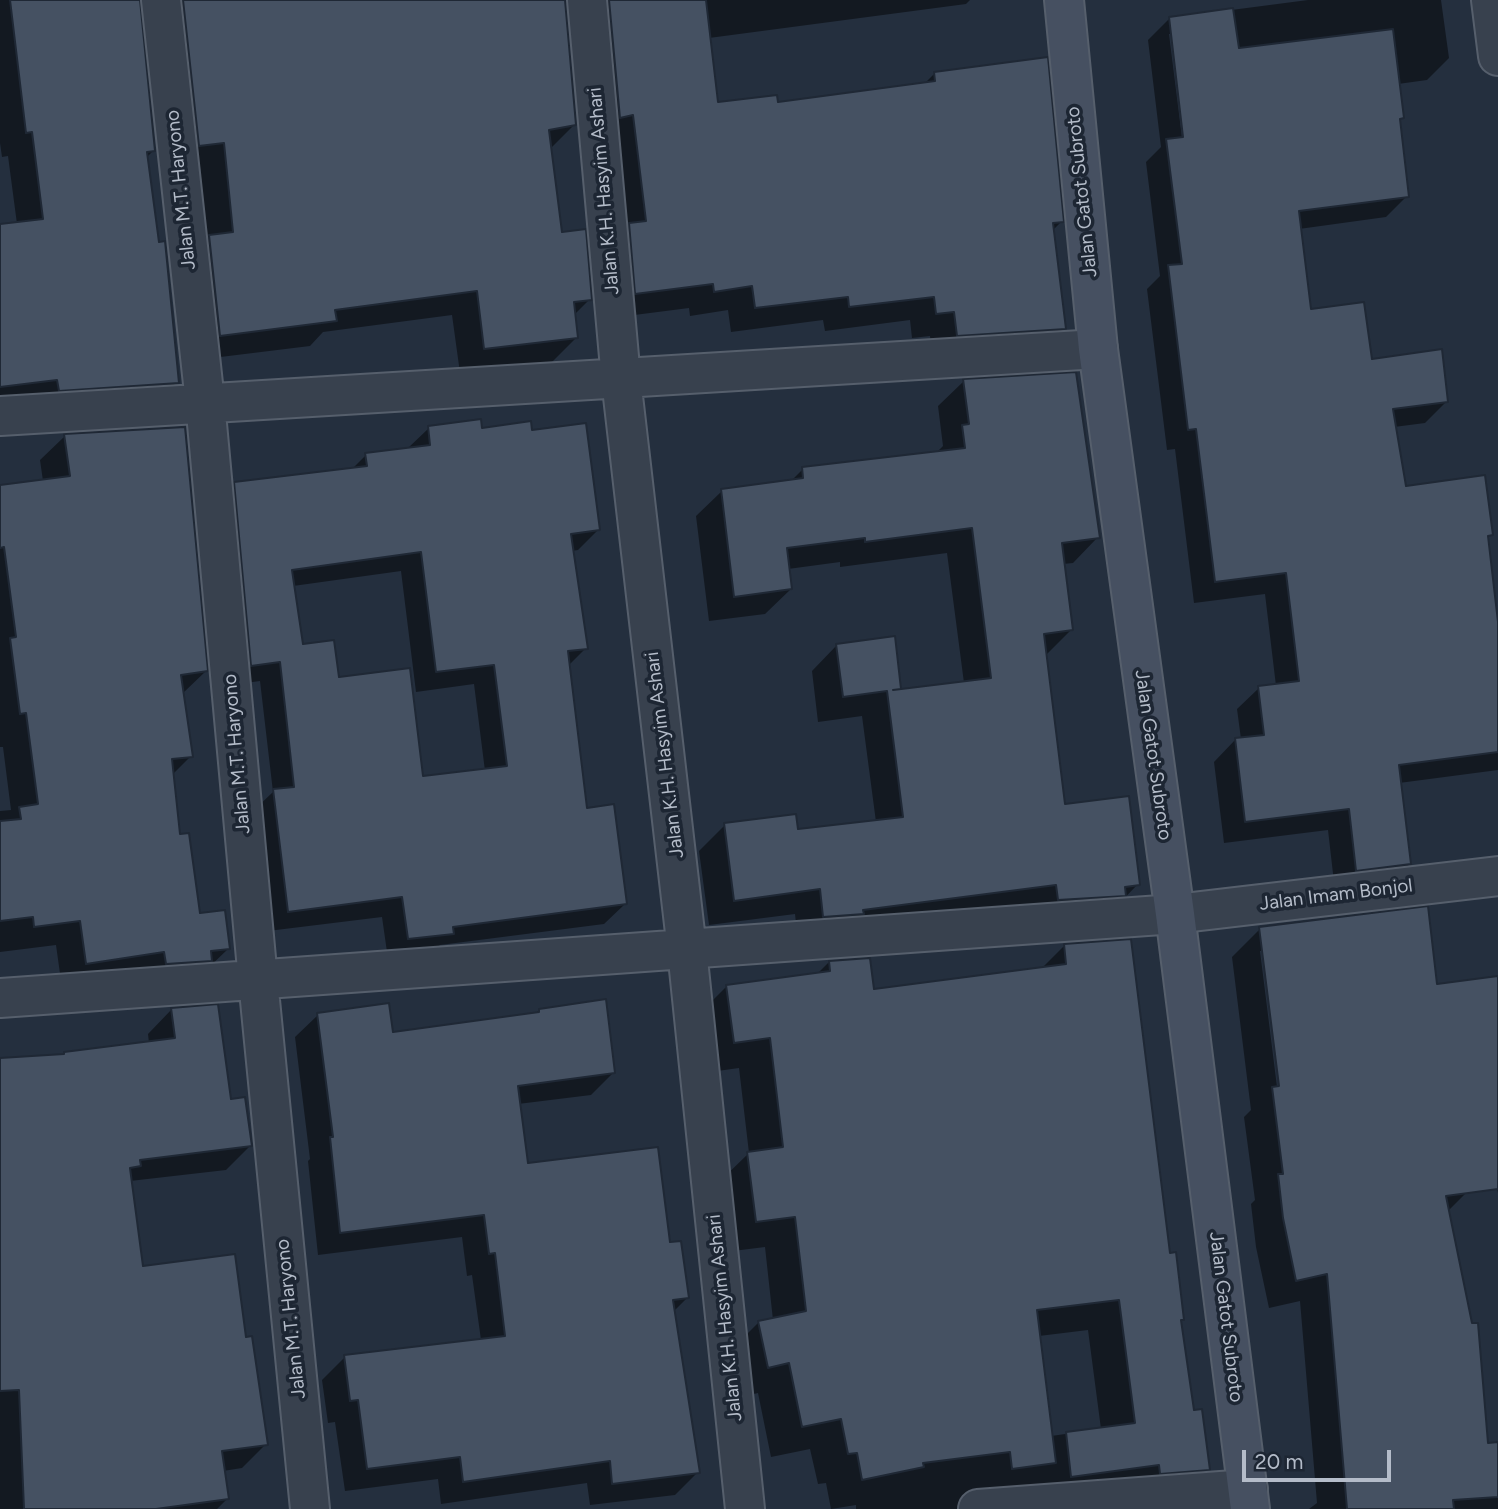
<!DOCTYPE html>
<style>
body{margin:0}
#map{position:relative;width:1498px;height:1509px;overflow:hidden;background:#242f3e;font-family:Figtree,sans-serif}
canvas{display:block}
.scale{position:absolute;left:1242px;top:1450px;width:149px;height:32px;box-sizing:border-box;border:4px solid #b4bcc9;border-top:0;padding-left:9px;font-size:21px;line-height:24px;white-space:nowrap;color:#b4bcc9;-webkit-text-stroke:5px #1d2633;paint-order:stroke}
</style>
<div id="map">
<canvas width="1498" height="1509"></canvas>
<div class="scale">20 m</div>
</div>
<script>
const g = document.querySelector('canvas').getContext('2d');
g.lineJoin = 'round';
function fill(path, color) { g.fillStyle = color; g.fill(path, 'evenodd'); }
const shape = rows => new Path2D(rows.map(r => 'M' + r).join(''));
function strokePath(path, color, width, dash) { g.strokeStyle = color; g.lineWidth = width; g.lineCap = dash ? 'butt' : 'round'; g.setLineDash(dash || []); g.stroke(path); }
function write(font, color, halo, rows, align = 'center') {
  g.font = font + ' Figtree,sans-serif'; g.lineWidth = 7; g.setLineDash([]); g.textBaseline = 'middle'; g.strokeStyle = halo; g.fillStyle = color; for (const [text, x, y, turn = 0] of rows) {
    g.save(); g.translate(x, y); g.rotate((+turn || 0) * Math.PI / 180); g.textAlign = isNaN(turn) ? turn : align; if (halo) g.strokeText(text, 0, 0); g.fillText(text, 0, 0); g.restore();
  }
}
fill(shape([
 [0,0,970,0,966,4,709,38,716,104,777,104,924,84,935,73,1062,221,1052,231,1064,328,1040,353,933,360,930,336,912,338,910,320,825,331,823,320,731,332,728,310,690,316,689,308,611,318,572,5,564,3,574,125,550,149,561,234,590,299,574,315,577,337,552,362,460,373,452,315,323,332,310,346,196,360,185,262,207,239,200,167,175,170,145,5,138,3,154,150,146,158,177,382,153,407,0,408,0,226,17,224,8,156,2,157,0,143],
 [1308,0,1441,0,1449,58,1427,80,1398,84,1402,118,1398,121,1407,196,1386,217,1299,229,1309,311,1370,360,1447,401,1425,423,1394,427,1405,488,1491,534,1487,539,1498,624,1498,770,1399,783,1410,864,1388,885,1335,891,1328,830,1224,843,1214,762,1235,740,1241,739,1237,709,1259,688,1276,686,1265,594,1194,603,1175,449,1167,450,1147,289,1160,276,1146,162,1161,147,1148,40,1170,18],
 [1169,34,1173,34,1186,145,1183,146],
 [964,381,1098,537,1073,563,1063,564,1071,630,1045,656,1063,806,1138,884,1113,910,798,942,795,914,709,925,699,851,725,825,797,831,876,822,862,716,818,722,812,671,837,645,899,689,896,692,964,683,947,553,840,567,840,562,788,569,791,589,765,614,709,621,696,516,722,491,790,482,803,469,937,452,943,446,938,406],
 [429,428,530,432,598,530,578,550,572,551,586,648,568,666,586,809,625,904,604,924,440,945,432,954,388,959,382,917,268,931,253,811,273,792,260,681,231,685,215,505,235,484,352,469,366,455,408,448],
 [401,571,416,692,474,684,485,771,422,778,338,679,302,646,293,586],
 [65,436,206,671,182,694,191,756,172,775,178,836,198,915,228,949,203,973,62,988,56,945,0,952,0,811,11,810,3,747,0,747,0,487,43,481,40,460],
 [1260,929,1436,986,1498,978,1498,1193,1468,1051,1467,1192,1447,1212,1486,1445,1498,1444,1498,1509,1309,1509,1317,1503,1300,1301,1269,1308,1256,1247,1251,1204,1255,1200,1244,1117,1251,1110,1232,957],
 [1260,951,1264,951,1281,1095,1278,1095],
 [1064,946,1169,1255,1182,1319,1180,1322,1192,1412,1208,1469,1177,1500,1059,1509,856,1509,856,1505,831,1509,826,1483,818,1484,810,1449,771,1457,758,1393,737,1398,728,1353,759,1322,773,1320,765,1247,725,1252,717,1184,749,1153,739,1068,703,1073,696,1017,727,986,817,974,829,962,872,991,1041,969],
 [1088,1330,1101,1429,1051,1436,1039,1336],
 [172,1009,229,1101,250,1146,226,1170,130,1181,141,1268,244,1339,266,1444,242,1468,223,1471,227,1499,217,1509,0,1509,0,1060,62,1056,65,1053,149,1043,148,1034],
 [539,1010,614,1072,591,1095,518,1104,527,1165,669,1244,687,1298,673,1312,698,1472,675,1495,590,1505,587,1483,441,1504,438,1479,345,1491,335,1422,328,1423,322,1380,345,1357,481,1340,472,1275,467,1276,462,1237,318,1255,308,1161,310,1159,295,1037,318,1015,391,1034,535,1014]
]), '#0007');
const building = shape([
 [10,0,140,0,155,151,147,152,159,242,165,241,179,383,59,391,57,380,0,387,0,224,43,219,32,132,26,133,10,0],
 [183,0,565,0,576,125,549,130,562,232,586,229,592,300,574,302,578,338,484,349,477,291,335,310,337,321,220,336,209,235,233,232,224,143,199,146,183,0],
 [609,0,706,0,718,102,777,95,778,102,935,81,934,72,1048,57,1064,222,1053,223,1066,329,957,336,954,312,936,314,934,297,849,307,848,297,755,308,752,286,714,292,713,284,635,294,629,223,646,221,633,115,620,118,609,0],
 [1233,8,1239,48,1393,29,1404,118,1400,119,1409,197,1299,211,1311,309,1364,302,1372,359,1442,349,1448,402,1393,409,1406,486,1485,475,1493,535,1488,536,1498,622,1498,752,1399,765,1411,864,1356,871,1349,809,1245,822,1235,738,1264,735,1258,686,1299,681,1286,573,1215,582,1196,429,1188,430,1168,265,1182,264,1166,139,1183,137,1169,17,1233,8],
 [1076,372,1100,538,1062,543,1073,630,1044,634,1065,804,1129,796,1140,885,1125,887,1126,896,1058,900,1056,885,863,910,864,914,823,917,820,889,734,901,724,823,796,814,798,829,903,817,887,691,843,697,836,644,895,636,901,689,893,690,991,678,972,528,865,542,865,538,787,548,792,589,734,597,721,489,803,478,802,467,965,448,962,425,969,424,963,379,1076,372],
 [481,419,482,428,531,421,532,430,586,423,600,530,571,534,588,649,568,651,587,808,614,804,627,904,453,927,454,934,408,939,402,897,288,912,273,789,294,787,280,662,251,666,234,482,367,466,365,453,430,445,428,426,481,419],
 [421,552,436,672,494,665,507,766,423,776,410,668,339,677,334,640,303,644,292,570,421,552],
 [185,427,208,671,181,675,193,757,172,759,180,834,189,833,200,913,225,910,230,949,211,951,212,961,166,964,164,952,86,964,80,921,34,927,33,917,0,921,0,821,21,819,19,807,38,804,26,713,20,714,10,638,16,637,4,547,0,548,0,485,70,476,64,434,185,427],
 [1428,906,1437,984,1498,976,1498,1189,1446,1196,1472,1323,1478,1323,1488,1443,1498,1442,1498,1497,1453,1500,1454,1509,1347,1509,1327,1274,1296,1281,1283,1218,1278,1174,1283,1174,1272,1087,1279,1086,1259,927,1428,906],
 [1131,939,1170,1253,1176,1252,1184,1320,1181,1320,1194,1410,1202,1409,1210,1470,1160,1474,1159,1465,1071,1477,1066,1432,1135,1423,1119,1300,1037,1310,1056,1463,1012,1469,1010,1452,923,1463,924,1467,862,1480,857,1453,848,1454,841,1419,802,1427,789,1363,768,1368,758,1321,806,1311,795,1217,756,1222,747,1152,783,1147,770,1038,734,1043,726,985,830,971,829,961,870,958,874,989,1066,964,1064,944,1131,939],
 [606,999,615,1073,518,1086,528,1163,658,1147,670,1242,681,1241,689,1298,673,1300,700,1473,612,1484,610,1461,463,1482,460,1457,367,1469,358,1400,350,1401,344,1355,505,1336,495,1253,489,1254,484,1215,340,1233,330,1137,333,1137,317,1013,389,1003,393,1032,539,1012,539,1009,606,999],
 [218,1004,231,1099,245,1097,252,1146,140,1160,141,1166,130,1168,143,1266,235,1254,246,1337,252,1336,268,1445,222,1451,229,1499,156,1509,24,1509,19,1390,0,1391,0,1058,64,1054,64,1052,175,1038,171,1008,218,1004]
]);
fill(building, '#455162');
strokePath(building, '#1f2835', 2);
const minor = shape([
 [161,0,205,402,258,980,310,1509],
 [587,0,621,379,687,950,745,1509],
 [0,416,1098,349],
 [0,998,1175,914],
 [978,1509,1248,1489]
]);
const tertiary = shape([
 [1491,0,1498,56],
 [1175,914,1498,876]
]);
const secondary = shape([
 [1064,0,1098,349,1175,914,1250,1509]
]);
strokePath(minor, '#565f6c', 42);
strokePath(tertiary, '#565f6c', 42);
strokePath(secondary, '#565f6c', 42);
strokePath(minor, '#38414e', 38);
strokePath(tertiary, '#38414e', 38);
strokePath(secondary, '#465061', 38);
write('19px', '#b4bcc9', '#1d2633', [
 ["Jalan M.T. Haryono",181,190,-96],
 ["Jalan K.H. Hasyim Ashari",604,191,-95],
 ["Jalan Gatot Subroto",1082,192,-96],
 ["Jalan M.T. Haryono",237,754,-95],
 ["Jalan K.H. Hasyim Ashari",665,755,-97],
 ["Jalan Gatot Subroto",1153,755,82],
 ["Jalan Imam Bonjol",1336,895,-7],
 ["Jalan Gatot Subroto",1226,1317,83],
 ["Jalan K.H. Hasyim Ashari",725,1318,-96],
 ["Jalan M.T. Haryono",291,1319,-96]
]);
</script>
